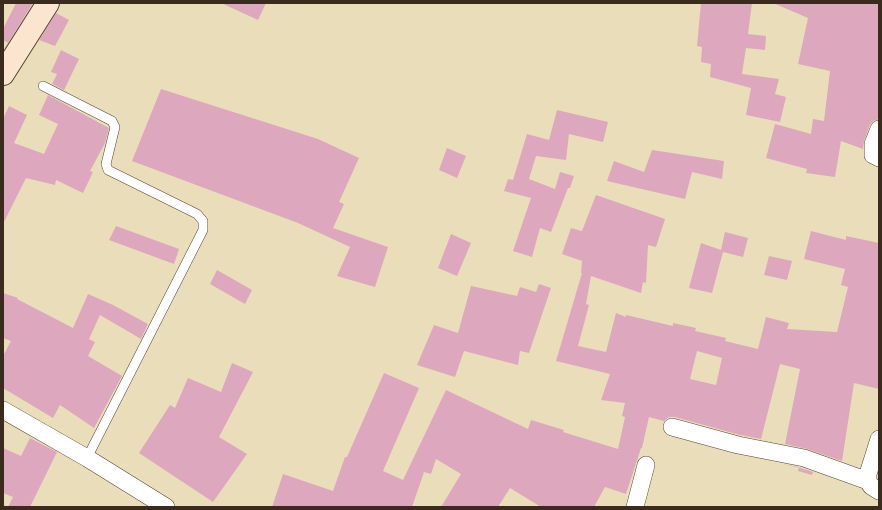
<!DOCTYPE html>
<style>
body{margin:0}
#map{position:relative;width:882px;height:510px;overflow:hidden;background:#e9deb9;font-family:"Architects Daughter",sans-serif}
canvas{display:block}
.frame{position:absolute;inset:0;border:4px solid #3b2a1e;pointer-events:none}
</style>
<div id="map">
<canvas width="882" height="510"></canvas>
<div class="frame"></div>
</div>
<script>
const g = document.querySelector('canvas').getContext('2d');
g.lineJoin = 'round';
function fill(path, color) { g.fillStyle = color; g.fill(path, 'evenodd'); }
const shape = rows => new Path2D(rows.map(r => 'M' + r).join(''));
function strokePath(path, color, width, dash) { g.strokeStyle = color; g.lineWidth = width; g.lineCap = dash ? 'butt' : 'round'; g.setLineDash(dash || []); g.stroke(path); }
fill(shape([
 [16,3,33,3,8,43,3,40,3,29],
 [221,3,266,3,258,20],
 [701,3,752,3,748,34,766,36,765,50,746,48,742,74,779,79,775,94,786,97,780,122,746,115,751,88,710,77,711,64,701,62,702,47,697,46],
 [773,3,879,3,879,119,873,121,870,125,864,141,863,149,841,141,835,177,806,173,807,169,766,158,775,124,811,134,813,119,824,121,830,71,798,64,808,18],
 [56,13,69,20,55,46,39,40],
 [61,50,79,59,64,90,52,84,57,74,51,72],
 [161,89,318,139,359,158,339,202,344,204,333,228,388,247,375,287,337,276,350,247,298,223,132,161],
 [48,95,109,128,105,143,90,171,93,172,83,193,56,180,55,185,26,178,3,224,3,119,9,106,27,115,14,143,44,154,58,124,39,115],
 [557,110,608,122,603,142,569,134,566,160,536,156,529,179,555,189,560,172,574,176,570,188,568,188,551,232,540,228,532,257,513,251,531,198,504,191,508,179,513,180,527,134,549,140],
 [447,148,466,156,457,178,439,170],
 [652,150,724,161,722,179,692,172,685,199,607,181,614,161,644,172],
 [596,195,665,219,656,247,648,245,646,283,643,282,641,293,591,276,586,304,589,305,578,346,606,352,616,313,626,317,626,315,673,326,673,323,696,328,695,331,726,338,725,341,758,349,766,317,789,323,787,329,837,332,848,287,841,285,845,269,804,259,811,231,846,240,846,236,879,243,879,389,854,383,842,461,807,449,785,444,800,369,780,364,761,439,740,435,675,417,669,417,664,421,649,417,642,448,641,448,626,494,605,487,594,507,541,507,510,488,498,507,441,507,461,474,436,459,431,474,424,472,412,507,272,507,283,474,333,491,345,457,347,457,384,373,419,388,383,471,403,480,446,390,528,429,531,420,564,430,563,432,618,449,625,417,622,416,625,403,601,400,610,374,556,361,582,273,581,273,582,261,562,254,571,228,582,231],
 [697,351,722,358,716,385,690,379],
 [116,226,179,249,174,264,109,240],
 [725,232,748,238,743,257,723,252,712,293,689,288,701,243,721,250],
 [451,234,471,243,457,276,438,268],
 [769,256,792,261,787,280,764,275],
 [217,270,252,290,245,304,210,284],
 [539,284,551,288,529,353,520,351,518,365,464,351,455,377,417,365,434,325,458,333,471,286,517,296,520,287,536,292],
 [3,293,18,298,17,299,73,328,88,294,113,305,148,324,141,339,100,315,89,339,95,342,88,356,122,376,94,428,60,405,53,418,3,388,3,356,11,341,3,338],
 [232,363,253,372,219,437,247,454,213,502,139,453,170,405,175,408,188,378,221,392],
 [30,438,57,452,30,507,8,507,13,497,3,493,3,448,21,456],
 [781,464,801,468,813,472,812,475,798,471,799,467]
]), '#dda8bd');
const lane = shape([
 [43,86,112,121,115,127,106,164,108,170,197,214,203,221,203,230,87,458]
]);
const street = shape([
 [879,129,873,144,873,155,879,158],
 [3,410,87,458,166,507],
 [672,427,738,445,804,458,868,481],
 [879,439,868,474,868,481,871,486,879,491],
 [635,507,646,465]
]);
const secondary = shape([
 [3,74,48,3]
]);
strokePath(lane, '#554535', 10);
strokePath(street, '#554535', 18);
strokePath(secondary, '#554535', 24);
strokePath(lane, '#fff', 9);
strokePath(street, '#fff', 17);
strokePath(secondary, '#fce5cf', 22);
</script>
